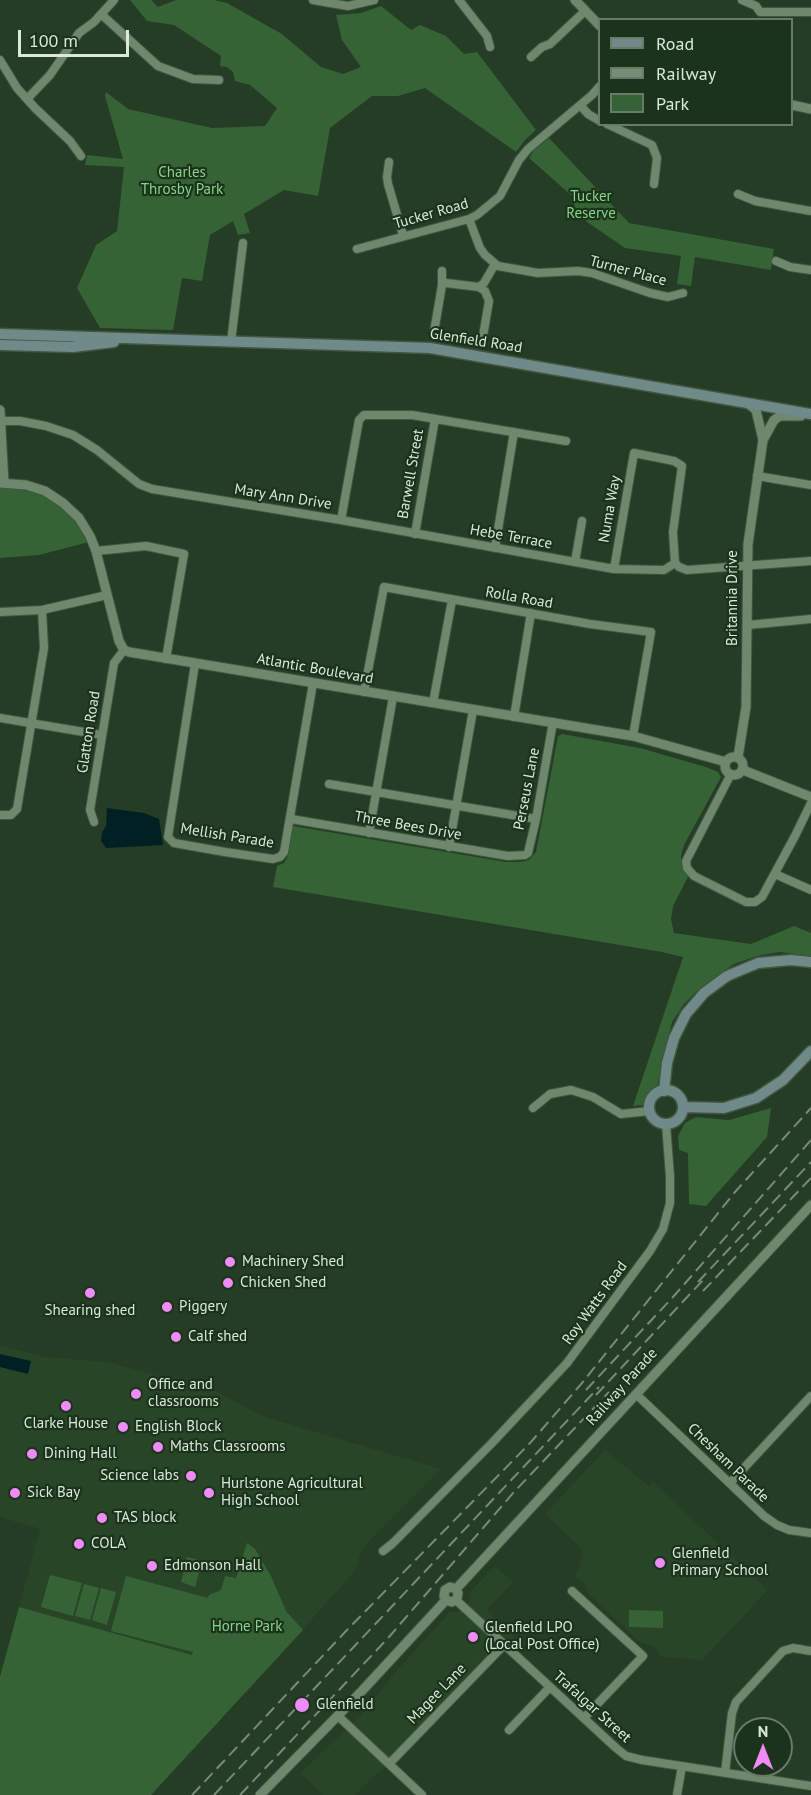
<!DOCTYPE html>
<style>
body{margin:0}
#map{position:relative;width:811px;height:1795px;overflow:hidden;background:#253c25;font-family:"PT Sans",sans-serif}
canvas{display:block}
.legend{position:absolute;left:598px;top:18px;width:195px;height:108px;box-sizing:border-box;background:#1b321b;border:2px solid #677b67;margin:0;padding:8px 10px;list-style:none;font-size:18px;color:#dae9da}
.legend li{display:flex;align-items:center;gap:12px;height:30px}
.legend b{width:30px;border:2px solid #677b67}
.north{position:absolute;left:733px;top:1717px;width:60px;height:60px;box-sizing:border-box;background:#1b321b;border:2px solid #677b67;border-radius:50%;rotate:0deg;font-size:16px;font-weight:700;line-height:24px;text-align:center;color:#dae9da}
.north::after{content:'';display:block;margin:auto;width:21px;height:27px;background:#ef8bf6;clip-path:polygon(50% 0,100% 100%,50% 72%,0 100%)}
.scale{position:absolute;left:18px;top:30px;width:111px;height:27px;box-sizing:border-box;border:3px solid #dae9da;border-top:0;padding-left:8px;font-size:18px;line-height:21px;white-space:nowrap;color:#dae9da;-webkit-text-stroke:4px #1b321b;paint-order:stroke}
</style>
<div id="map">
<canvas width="811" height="1795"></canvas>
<ul class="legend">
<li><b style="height:8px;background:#6f8a89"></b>Road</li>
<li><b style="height:8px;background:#788b78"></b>Railway</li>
<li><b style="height:16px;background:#356336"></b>Park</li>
</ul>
<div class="north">N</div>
<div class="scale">100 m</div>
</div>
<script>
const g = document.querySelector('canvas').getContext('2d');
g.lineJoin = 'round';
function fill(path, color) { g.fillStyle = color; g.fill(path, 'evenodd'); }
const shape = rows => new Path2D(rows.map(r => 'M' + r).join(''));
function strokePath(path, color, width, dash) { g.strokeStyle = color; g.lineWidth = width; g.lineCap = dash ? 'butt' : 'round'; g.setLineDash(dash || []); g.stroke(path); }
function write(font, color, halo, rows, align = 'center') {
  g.font = font + ' "PT Sans",sans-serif'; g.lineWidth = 4.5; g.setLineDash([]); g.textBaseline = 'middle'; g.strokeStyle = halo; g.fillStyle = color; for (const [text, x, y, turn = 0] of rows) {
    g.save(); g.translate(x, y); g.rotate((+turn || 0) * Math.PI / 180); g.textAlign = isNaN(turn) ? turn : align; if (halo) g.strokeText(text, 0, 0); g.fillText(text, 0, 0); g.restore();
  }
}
fill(shape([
 [0,1346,46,1357,108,1362,218,1392,262,1416,441,1469,371,1539,360,1554,355,1571,262,1675,19,1607,40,1529,0,1517],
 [605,1450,649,1486,653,1482,768,1590,702,1660,661,1657,655,1647,638,1641,589,1594,584,1582,576,1577,583,1550,545,1514],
 [495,1566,513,1582,487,1610,517,1639,401,1757,377,1773,355,1795,323,1795,300,1773,358,1718,399,1668,450,1612,458,1612,471,1600,468,1594]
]), '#284528');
fill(shape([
 [130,0,151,0,158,7,176,0,214,0,227,3,282,34,321,67,343,74,361,67,342,40,336,15,361,13,381,6,411,30,420,25,446,36,464,54,477,52,536,130,525,140,516,152,425,88,398,96,372,96,330,128,318,196,284,190,244,214,250,233,238,235,233,221,210,235,202,281,182,278,173,330,100,328,77,288,96,245,117,231,124,167,85,165,87,155,123,159,105,96,106,92,128,109,212,128,265,126,277,108,250,85,235,81,233,72,227,67,220,66,221,56,174,25,147,21],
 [549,138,629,223,774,249,771,270,695,257,691,286,677,284,681,256,625,248,577,215,572,196,529,158,534,150],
 [9,487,41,494,69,512,89,542,39,555,0,558,0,488],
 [562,734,640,748,706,767,718,772,721,777,684,845,681,856,681,862,689,875,673,906,671,919,674,933,751,944,794,926,811,933,811,956,779,952,757,956,734,964,699,989,684,1004,672,1022,657,1087,644,1105,633,1106,683,957,662,952,273,887,277,866,284,863,287,858,293,826,506,862,520,862,529,860,536,852,558,736],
 [771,1108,767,1137,706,1206,689,1204,688,1153,679,1150,678,1136,685,1123,696,1117,729,1120],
 [247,1543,255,1549,271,1576,286,1611,303,1630,151,1795,0,1795,0,1677,19,1607,192,1655,193,1652,111,1631,126,1576,208,1598,209,1595,221,1590,225,1576,236,1578],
 [187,1557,202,1561,195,1587,181,1582],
 [50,1575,82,1583,73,1616,41,1607],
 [84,1584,99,1588,90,1620,75,1616],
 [101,1588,116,1592,107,1625,92,1620],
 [629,1610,663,1611,663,1628,629,1627]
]), '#356336');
fill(shape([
 [107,808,144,813,159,819,163,845,106,848,101,841,102,832,106,826],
 [0,1354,31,1361,28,1374,0,1367]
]), '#002024');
const minor = shape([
 [313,0,348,6,374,0],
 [459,0,487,36,490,47],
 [742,0,756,6,760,12,811,12],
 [101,14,158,66,193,79,219,80],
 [531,57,542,47,550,44,585,11],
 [0,60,17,88,35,108,70,141,81,156],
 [27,99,50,75,79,33,94,22,114,0],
 [581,106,588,114,600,121],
 [607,124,652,145,657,158,654,184],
 [389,162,387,177,388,184,403,235],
 [738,194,755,201,811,211],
 [469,219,480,248,485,255,498,266,538,273,578,271,592,273,650,293,668,297,683,293],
 [357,249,469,219,477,215,500,196,519,160,528,149,592,95,600,86],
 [776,261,790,267,811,270],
 [442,285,442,271],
 [479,287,485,291,489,301,482,342],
 [434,332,442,285,446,283,479,287,484,283,495,264],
 [231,342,243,243],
 [0,421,20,421,46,426,73,435,97,450,139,484,152,489,341,520,359,420,364,415,412,415,566,441],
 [757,476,811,485],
 [341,520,614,569,664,570,675,563],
 [415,534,435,419],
 [495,548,514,432],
 [96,551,146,546,184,554,166,659],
 [575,562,582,521],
 [614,569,634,453,674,461,682,466,673,532,675,563,679,567,687,570,811,561],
 [0,612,42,610,107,595],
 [748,625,811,619],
 [195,664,168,837,174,843,225,852,273,859,280,857,284,852,313,683],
 [364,692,384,587,590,624,651,632,633,736],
 [433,703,452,600],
 [514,717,531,613],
 [0,718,102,735],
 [731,774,686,861,687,868,694,876,746,902,755,902,762,897,795,836,811,803],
 [329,784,536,819],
 [0,815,11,815,17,809,44,648,42,610],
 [291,819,508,856,525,855,528,853,536,819,553,722],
 [94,822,90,810,114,663,124,650],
 [369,833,393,697],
 [449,847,473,710],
 [775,874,811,890],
 [533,1108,550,1094,571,1090,593,1097,621,1114,650,1111],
 [636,1394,764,1516,777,1525,789,1530,811,1533],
 [730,1483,811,1396],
 [383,1551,392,1544,492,1443,567,1363,650,1251,663,1229,670,1203,670,1176,666,1124],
 [572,1591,643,1656,584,1718],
 [456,1600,615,1747,626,1756,642,1760,811,1786],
 [338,1716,422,1795],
 [509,1730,550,1687],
 [389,1764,505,1644],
 [725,1773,732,1713,736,1702,783,1651,793,1648,811,1651],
 [677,1795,682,1766]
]);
const tertiary = shape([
 [575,0,600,26],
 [792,105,811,109],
 [747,403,756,410,763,440],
 [0,410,4,483],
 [0,483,26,485,45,491,63,503,79,518,90,536,96,551,119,641,124,650,129,652,633,736,726,762],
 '725 766a9 9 0 1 1 18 0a9 9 0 1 1-18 0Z',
 [738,757,746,707,748,544,763,440,774,420,780,416,801,416],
 [743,770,811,797],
 [456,1589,811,1205],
 [446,1600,452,1602,457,1599,458,1593,456,1589],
 [446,1600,444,1596,445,1590,450,1587,456,1589],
 [260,1795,360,1693,446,1600]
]);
const secondary = shape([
 [0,334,430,348,811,414],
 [0,345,73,347,114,342],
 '649 1107a17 17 0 1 1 34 0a17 17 0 1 1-34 0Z',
 [664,1091,667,1063,674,1038,686,1014,704,993,727,976,758,963,791,960,811,962],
 [683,1107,724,1108,756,1098,783,1080,811,1051]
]);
strokePath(minor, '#425642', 10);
strokePath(tertiary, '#425642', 11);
strokePath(secondary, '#425642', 13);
strokePath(minor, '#6d886d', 8);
strokePath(tertiary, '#6d886d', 9);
strokePath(secondary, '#6f8a89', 10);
strokePath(shape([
 [698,1282,811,1162],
 [703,1291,811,1178],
 [586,1390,673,1297,811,1140],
 [596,1395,704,1279],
 [192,1795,347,1630,531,1442,582,1383,735,1192,811,1108],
 [214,1795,599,1387],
 [240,1795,389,1637,514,1492,609,1392]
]), '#788b78', 2, [12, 6]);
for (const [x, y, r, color] of [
 [230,1262,6,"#ef8bf6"],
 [228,1283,6,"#ef8bf6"],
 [90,1293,6,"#ef8bf6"],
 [167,1307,6,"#ef8bf6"],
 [176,1337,6,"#ef8bf6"],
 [136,1394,6,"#ef8bf6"],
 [66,1406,6,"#ef8bf6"],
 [123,1427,6,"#ef8bf6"],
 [158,1447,6,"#ef8bf6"],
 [32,1454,6,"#ef8bf6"],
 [191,1476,6,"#ef8bf6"],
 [15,1493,6,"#ef8bf6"],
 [209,1493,6,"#ef8bf6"],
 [102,1518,6,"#ef8bf6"],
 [79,1544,6,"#ef8bf6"],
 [660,1563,6,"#ef8bf6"],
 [152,1566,6,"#ef8bf6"],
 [473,1637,6,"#ef8bf6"],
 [302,1705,8,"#ef8bf6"]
]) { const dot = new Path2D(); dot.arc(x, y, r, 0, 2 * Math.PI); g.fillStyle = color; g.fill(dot); strokePath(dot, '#1b321b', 2); }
write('15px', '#88d589', '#1b321b', [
 ["Charles",182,173],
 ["Throsby Park",182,190],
 ["Tucker",591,197],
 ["Reserve",591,214],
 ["Horne Park",247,1627]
]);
write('15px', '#dae9da', '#1b321b', [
 ["Tucker Road",431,214,-16],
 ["Turner Place",628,271,15],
 ["Glenfield Road",476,341,9],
 ["Barwell Street",411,474,-80],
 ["Mary Ann Drive",283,497,9],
 ["Numa Way",610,509,-80],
 ["Hebe Terrace",511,537,10],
 ["Rolla Road",519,598,10],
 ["Britannia Drive",733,598,-90],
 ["Atlantic Boulevard",315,669,10],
 ["Glatton Road",89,732,-81],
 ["Perseus Lane",527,789,-79],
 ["Three Bees Drive",408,826,10],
 ["Mellish Parade",227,836,9],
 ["Roy Watts Road",595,1303,-54],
 ["Railway Parade",622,1387,-48],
 ["Chesham Parade",728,1463,44],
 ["Magee Lane",437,1694,-46],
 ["Trafalgar Street",592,1707,42]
]);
write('15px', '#dae9da', '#1b321b', [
 ["Machinery Shed",242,1262],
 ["Chicken Shed",240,1283],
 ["Piggery",179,1307],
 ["Shearing shed",90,1311,"center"],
 ["Calf shed",188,1337],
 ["Office and",148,1385],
 ["classrooms",148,1402],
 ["Clarke House",66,1424,"center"],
 ["English Block",135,1427],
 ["Maths Classrooms",170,1447],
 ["Dining Hall",44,1454],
 ["Science labs",179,1476,"right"],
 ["Hurlstone Agricultural",221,1484],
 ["High School",221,1501],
 ["Sick Bay",27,1493],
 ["TAS block",114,1518],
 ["COLA",91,1544],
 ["Glenfield",672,1554],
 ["Primary School",672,1571],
 ["Edmonson Hall",164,1566],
 ["Glenfield LPO",485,1628],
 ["(Local Post Office)",485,1645],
 ["Glenfield",316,1705]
], 'left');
</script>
